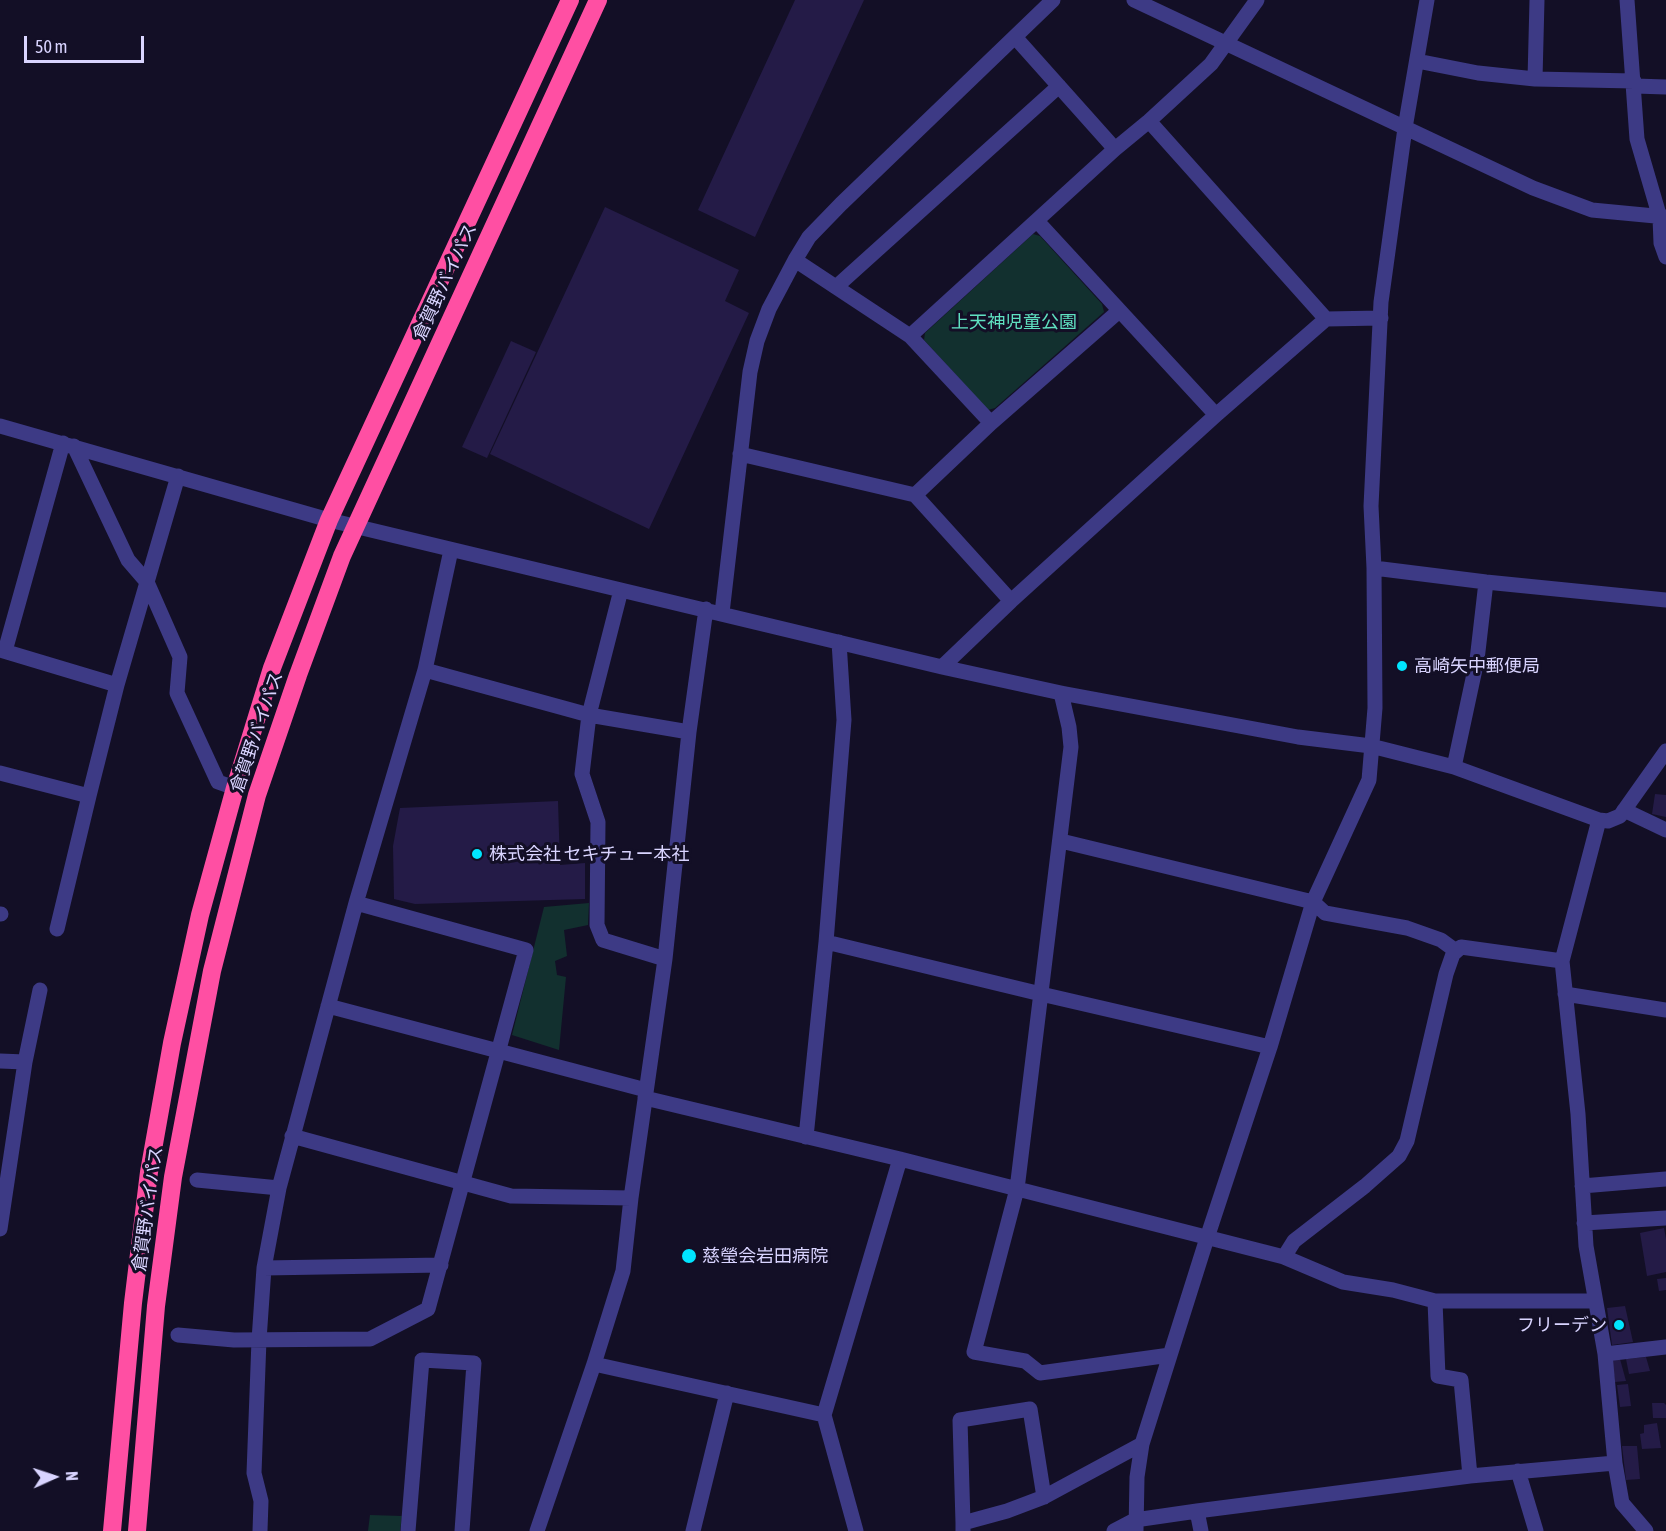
<!DOCTYPE html>
<meta charset="utf-8">
<style>
body{margin:0}
#map{position:relative;width:1666px;height:1531px;overflow:hidden;background:#130f26;font-family:"Asap Condensed",sans-serif}
canvas{display:block}
.north{position:absolute;left:24px;top:1447px;width:60px;height:60px;-webkit-text-stroke:4px #130f26;paint-order:stroke;rotate:87deg;font-size:16px;font-weight:700;line-height:24px;text-align:center;color:#d9d4ff}
.north::after{content:'';display:block;margin:auto;width:21px;height:27px;background:#d9d4ff;clip-path:polygon(50% 0,100% 100%,50% 72%,0 100%)}
.scale{position:absolute;left:24px;top:36px;width:120px;height:27px;box-sizing:border-box;border:3px solid #d9d4ff;border-top:0;padding-left:8px;font-size:18px;line-height:21px;white-space:nowrap;color:#d9d4ff;-webkit-text-stroke:4px #130f26;paint-order:stroke}
</style>
<div id="map">
<canvas width="1666" height="1531"></canvas>
<div class="north">N</div>
<div class="scale">50 m</div>
</div>
<script>
const g = document.querySelector('canvas').getContext('2d');
g.lineJoin = 'round';
function fill(path, color) { g.fillStyle = color; g.fill(path, 'evenodd'); }
const shape = rows => new Path2D(rows.map(r => 'M' + r).join(''));
function strokePath(path, color, width, dash) { g.strokeStyle = color; g.lineWidth = width; g.lineCap = dash ? 'butt' : 'round'; g.setLineDash(dash || []); g.stroke(path); }
function write(font, color, halo, rows, align = 'center') {
  g.font = font + ' "Asap Condensed","Noto Sans JP",sans-serif'; g.lineWidth = 6; g.setLineDash([]); g.textBaseline = 'middle'; g.strokeStyle = halo; g.fillStyle = color; for (const [text, x, y, turn = 0] of rows) {
    g.save(); g.translate(x, y); g.rotate((+turn || 0) * Math.PI / 180); g.textAlign = isNaN(turn) ? turn : align; if (halo) g.strokeText(text, 0, 0); g.fillText(text, 0, 0); g.restore();
  }
}
fill(shape([
 [1033,234,1040,236,1102,304,1104,312,995,408,988,410,924,340,925,333],
 [589,903,588,925,564,930,567,956,555,961,557,975,566,977,559,1050,512,1035,544,907],
 [370,1515,402,1516,400,1531,368,1531]
]), '#12302f');
fill(shape([
 [795,0,864,0,755,237,698,210],
 [605,207,739,270,725,301,749,313,649,529,490,454],
 [511,341,536,352,487,458,462,447],
 [1655,794,1666,795,1666,817,1652,814],
 [558,801,560,865,585,863,585,899,415,904,394,899,393,846,400,808],
 [1664,1228,1666,1239,1666,1272,1647,1276,1640,1233],
 [1666,1278,1666,1290,1659,1291,1657,1279],
 [1625,1306,1633,1342,1612,1345,1607,1308],
 [1646,1357,1650,1371,1629,1374,1626,1359],
 [1620,1359,1626,1381,1615,1382,1612,1360],
 [1628,1384,1631,1406,1620,1407,1617,1385],
 [1652,1403,1664,1403,1666,1405,1666,1418,1653,1418],
 [1657,1423,1661,1448,1642,1449,1640,1434,1644,1433,1644,1425],
 [1622,1446,1637,1446,1640,1479,1626,1480]
]), '#241b47');
strokePath(shape([
 [1134,0,1533,188,1592,210,1666,217],
 [1627,0,1637,139,1660,218,1661,243,1666,257],
 [1015,37,1115,149],
 [1417,61,1478,73,1535,79,1634,81],
 [1535,79,1537,0],
 [1635,86,1666,87],
 [1149,121,1326,319],
 [1037,221,1216,415],
 [795,260,910,336,991,423],
 [836,287,1059,86],
 [910,336,1115,149,1149,121,1211,64,1257,0],
 [0,426,329,520,942,667,1061,693,1298,737,1371,746,1454,767,1599,820,1608,821,1620,816,1666,751],
 [74,446,128,560,147,582,180,657,177,693,218,782,235,788],
 [740,454,915,495,1011,601],
 [915,495,991,423,1119,311],
 [1374,568,1486,582,1666,600],
 [621,590,589,715,582,774,598,822,597,925,603,940,665,959],
 [722,613,750,372,757,341,769,309,795,260,809,237,841,204,1053,0],
 [0,650,117,685,89,796,0,773],
 [5,651,63,443],
 [942,667,1011,601,1216,415,1326,319,1381,318],
 [425,670,589,715,689,732],
 [117,685,178,476],
 [1061,693,1069,727,1071,747,1017,1189,974,1352,1025,1361,1040,1373,1170,1355],
 [1454,767,1477,660,1486,582],
 [1624,810,1666,830],
 [1599,820,1562,961,1578,1114,1586,1246,1605,1354,1615,1463,1622,1503,1646,1531],
 [1061,841,1313,902,1325,913,1407,928,1441,940,1456,951],
 [0,914,1,914],
 [57,929,89,796],
 [826,942,1041,994,1270,1047],
 [1565,994,1666,1010],
 [328,1006,646,1090],
 [0,1061,25,1062],
 [645,1098,900,1159,1284,1257,1343,1282,1393,1290,1435,1301,1595,1301],
 [292,1136,511,1196,631,1198],
 [806,1137,826,942,844,720,839,642],
 [197,1180,279,1188],
 [1582,1186,1666,1179],
 [1584,1223,1666,1218],
 [0,1229,25,1062,40,990],
 [1284,1257,1294,1241,1365,1186,1399,1156,1407,1141,1446,974,1453,954,1461,947,1562,961],
 [264,1268,441,1265],
 [1435,1301,1438,1376,1461,1380,1470,1476],
 [178,1335,234,1340,370,1339,428,1309,526,950,356,903],
 [1605,1354,1666,1347],
 [594,1364,824,1415],
 [1518,1471,1536,1531],
 [1197,1511,1201,1531],
 [963,1523,960,1420,1030,1409,1044,1497],
 [260,1531,261,1501,254,1473,259,1340,264,1268,279,1188,356,903,425,670,451,550],
 [408,1531,422,1360,474,1363,462,1531],
 [537,1531,594,1364,623,1271,631,1198,665,959,689,732,706,609],
 [693,1531,727,1393],
 [856,1531,824,1415,900,1159],
 [963,1531,963,1523,1007,1511,1044,1497,1142,1444],
 [1114,1531,1135,1520,1197,1511,1470,1476,1615,1463],
 [1136,1531,1137,1477,1142,1444,1207,1238,1270,1047,1313,902,1369,780,1375,708,1374,568,1371,506,1381,302,1405,128,1427,0]
]), '#3d3a85', 15);
strokePath(shape([
 [112,1531,133,1303,149,1172,172,1043,200,915,235,788,272,668,329,520,570,0],
 [137,1531,156,1306,173,1177,212,971,257,795,298,675,342,556,598,0]
]), '#ff4fa3', 18);
for (const [x, y, r, color] of [
 [1402,666,6,"#00e5ff"],
 [477,854,6,"#00e5ff"],
 [689,1256,8,"#00e5ff"],
 [1619,1325,6,"#00e5ff"]
]) { const dot = new Path2D(); dot.arc(x, y, r, 0, 2 * Math.PI); g.fillStyle = color; g.fill(dot); strokePath(dot, '#130f26', 2); }
write('18px', '#d9d4ff', '#130f26', [
 ["倉賀野バイパス",445,282,-65],
 ["倉賀野バイパス",257,732,-71],
 ["倉賀野バイパス",148,1209,-82]
]);
write('18px', '#5fe0c0', '#130f26', [
 ["上天神児童公園",1014,322]
]);
write('18px', '#d9d4ff', '#130f26', [
 ["高崎矢中郵便局",1414,666],
 ["株式会社 セキチュー本社",489,854],
 ["慈瑩会岩田病院",702,1256],
 ["フリーデン",1607,1325,"right"]
], 'left');
</script>
